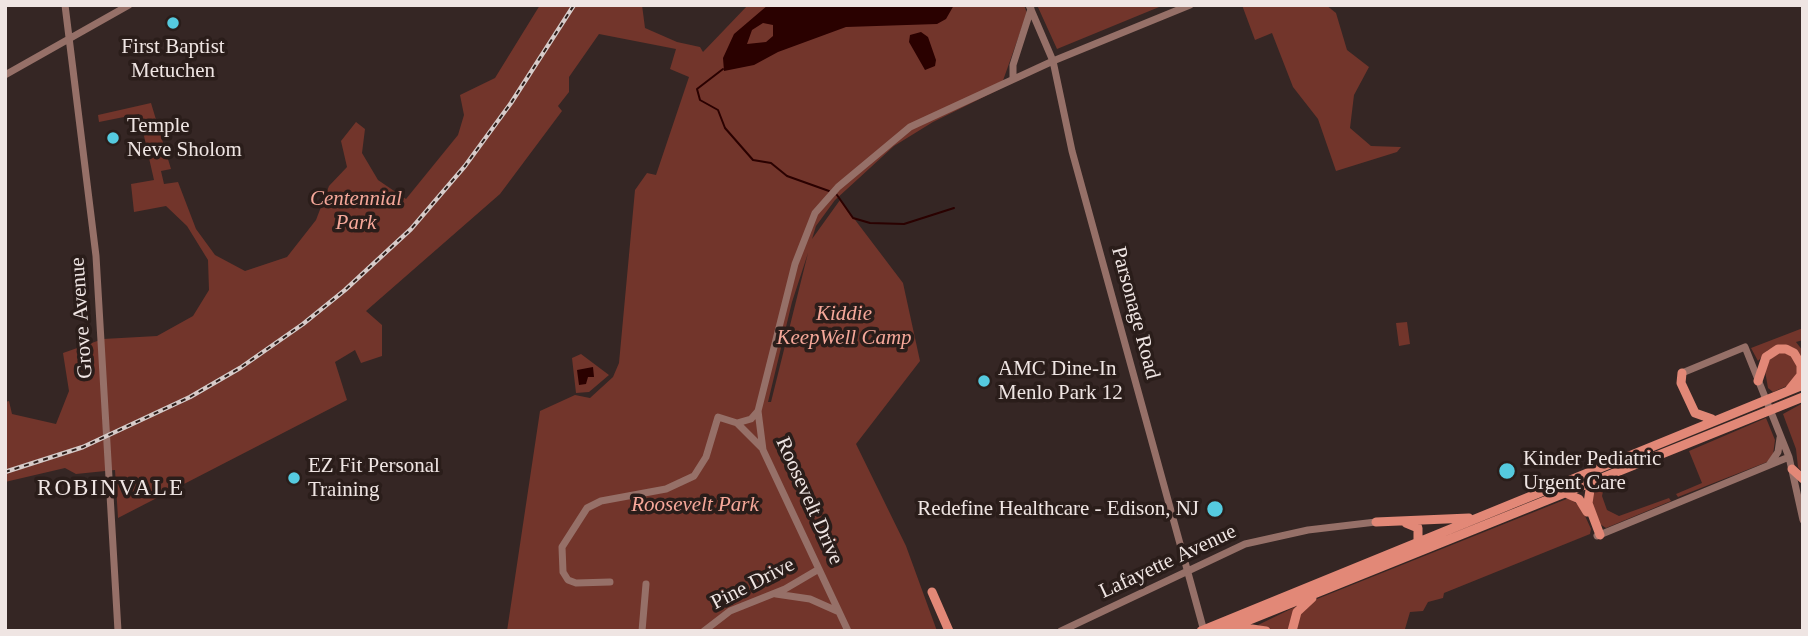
<!DOCTYPE html>
<style>
body{margin:0}
#map{position:relative;width:1808px;height:636px;overflow:hidden;background:#352624;font-family:"Times New Roman",serif}
canvas{display:block}
.frame{position:absolute;inset:0;border:7px solid #efe5e3;pointer-events:none}
</style>
<div id="map">
<canvas width="1808" height="636"></canvas>
<div class="frame"></div>
</div>
<script>
const g = document.querySelector('canvas').getContext('2d');
g.lineJoin = 'round';
function fill(path, color) { g.fillStyle = color; g.fill(path, 'evenodd'); }
const shape = rows => new Path2D(rows.map(r => 'M' + r).join(''));
function strokePath(path, color, width, dash) { g.strokeStyle = color; g.lineWidth = width; g.lineCap = dash ? 'butt' : 'round'; g.setLineDash(dash || []); g.stroke(path); }
function write(font, color, halo, rows, align = 'center') {
  g.font = font + ' "Times New Roman",serif'; g.lineWidth = 7; g.setLineDash([]); g.textBaseline = 'middle'; g.strokeStyle = halo; g.fillStyle = color; for (const [text, x, y, turn = 0] of rows) {
    g.save(); g.translate(x, y); g.rotate((+turn || 0) * Math.PI / 180); g.textAlign = isNaN(turn) ? turn : align; if (halo) g.strokeText(text, 0, 0); g.fillText(text, 0, 0); g.restore();
  }
}
fill(shape([
 [540,5,642,5,645,28,677,42,700,47,703,52,748,5,1024,5,1027,13,1000,89,933,122,894,146,835,200,816,226,812,239,840,200,903,283,920,361,856,444,906,546,937,631,507,631,540,411,575,395,590,398,613,377,619,363,635,190,647,173,656,175,689,77,670,69,676,49,599,34,569,77,569,92,558,106,562,111,500,194,366,311,382,325,382,356,361,363,355,350,335,362,347,400,118,518,115,470,76,474,65,468,5,482,5,402,9,401,12,414,56,424,69,391,63,353,103,339,157,336,193,316,209,290,208,260,187,226,166,206,134,212,131,184,154,180,139,114,99,122,98,115,151,103,171,169,161,171,164,184,178,182,196,229,215,255,245,271,287,257,316,220,329,186,347,167,341,141,356,122,365,129,362,153,378,180,406,199,458,135,464,115,460,95,495,78],
 [808,253,771,402,768,402,792,302],
 [1037,5,1164,5,1057,49],
 [1242,5,1326,5,1336,13,1347,50,1369,67,1354,95,1350,128,1371,146,1401,147,1397,152,1336,171,1318,119,1293,87,1272,33,1255,40],
 [1407,322,1410,344,1399,346,1396,323],
 [1803,328,1803,340,1796,342,1803,351,1803,359,1792,347,1779,346,1768,350,1758,361,1751,348],
 [1781,351,1797,359,1797,375,1789,385,1773,392,1768,388,1764,365],
 [581,354,609,375,589,392,576,393,572,358],
 [1803,403,1803,473,1798,467,1796,449,1783,414],
 [1766,418,1775,440,1773,455,1767,462,1678,497,1676,494,1702,483,1689,451],
 [1605,483,1602,496,1607,510,1619,516,1669,498,1671,501,1606,528,1600,524,1590,501,1591,494],
 [1569,498,1581,507,1591,529,1590,534,1444,593,1443,598,1428,602,1423,611,1410,612,1405,629,1295,631,1303,607,1312,601],
 [1297,606,1289,631,1271,631,1258,625]
]), '#72352b');
fill(shape([
 [768,5,954,5,946,19,937,24,846,27,778,52,754,65,724,71,723,58,734,34],
 [763,23,773,25,773,36,766,42,747,44,752,30],
 [921,32,928,37,936,60,935,66,925,70,909,42,910,35],
 [593,367,594,377,588,377,586,384,579,385,577,370]
]), '#2a0100');
strokePath(shape([
 [723,69,697,89,700,100,718,110,725,128,753,160,771,163,787,176,829,191],
 [837,195,853,218,870,223,904,224,954,208]
]), '#2a0100', 2);
strokePath(shape([
 [65,5,96,256,118,631],
 [1029,5,1053,61,1072,151,1204,631],
 [5,75,129,5],
 [1013,79,1013,65,1031,9],
 [1682,373,1745,347,1789,457,1803,520],
 [737,423,751,419,758,411],
 [1769,465,1778,452,1780,438],
 [1597,536,1789,457],
 [610,582,576,583,568,580,563,572,562,547,587,508,601,501,666,489,694,476,706,457,718,417,737,423,762,448],
 [776,594,810,599,837,611],
 [642,631,646,584],
 [704,631,730,611,785,589,819,569],
 [848,631,763,450,758,411,795,264,815,213,838,187,910,127,1053,61,1190,5],
 [1061,631,1245,544,1308,530,1376,522]
]), '#967068', 7);
strokePath(shape([
 [1682,373,1681,383,1695,413,1712,419],
 [1758,381,1766,357,1778,349,1786,349,1794,353,1801,365,1801,375,1789,390],
 [1792,469,1803,479],
 [1596,479,1590,490,1588,503,1600,535],
 [1563,492,1579,499,1587,512],
 [1376,522,1469,518],
 [1406,523,1418,528,1418,543],
 [932,592,949,631],
 [1238,627,1266,631],
 [1201,631,1803,385],
 [1222,631,1803,397],
 [1292,631,1297,612,1312,598]
]), '#e28877', 9);
const rail = shape([
 [5,472,83,447,190,397,240,368,303,324,345,290,411,229,465,166,511,103,574,5]
]);
strokePath(rail, '#d6cbc9', 4.5);
strokePath(rail, '#2a1d1a', 2, [5]);
for (const [x, y, r, color] of [
 [173,23,7,"#55cadf"],
 [113,138,7,"#55cadf"],
 [984,381,7,"#55cadf"],
 [1507,471,9,"#55cadf"],
 [294,478,7,"#55cadf"],
 [1215,509,9,"#55cadf"]
]) { const dot = new Path2D(); dot.arc(x, y, r, 0, 2 * Math.PI); g.fillStyle = color; g.fill(dot); strokePath(dot, '#2a1d1a', 2.5); }
write('21px', '#efe5e3', '#2a1d1a', [
 ["First Baptist",173,47,"center"],
 ["Metuchen",173,71,"center"],
 ["Temple",127,126],
 ["Neve Sholom",127,150],
 ["AMC Dine-In",998,369],
 ["Menlo Park 12",998,393],
 ["Kinder Pediatric",1523,459],
 ["Urgent Care",1523,483],
 ["EZ Fit Personal",308,466],
 ["Training",308,490],
 ["Redefine Healthcare - Edison, NJ",1199,509,"right"]
], 'left');
write('italic 21px', '#f6a89a', '#2a1d1a', [
 ["Centennial",356,199],
 ["Park",356,223],
 ["Kiddie",844,314],
 ["KeepWell Camp",844,338],
 ["Roosevelt Park",695,505]
]);
write('21px', '#efe5e3', '#2a1d1a', [
 ["Parsonage Road",1135,313,75],
 ["Grove Avenue",82,318,-94],
 ["Roosevelt Drive",809,501,66],
 ["Lafayette Avenue",1168,562,-25],
 ["Pine Drive",753,584,-27]
]);
g.letterSpacing = '2px';
write('23px', '#efe5e3', '#2a1d1a', [
 ["ROBINVALE",111,489]
]);
g.letterSpacing = '0px';
</script>
